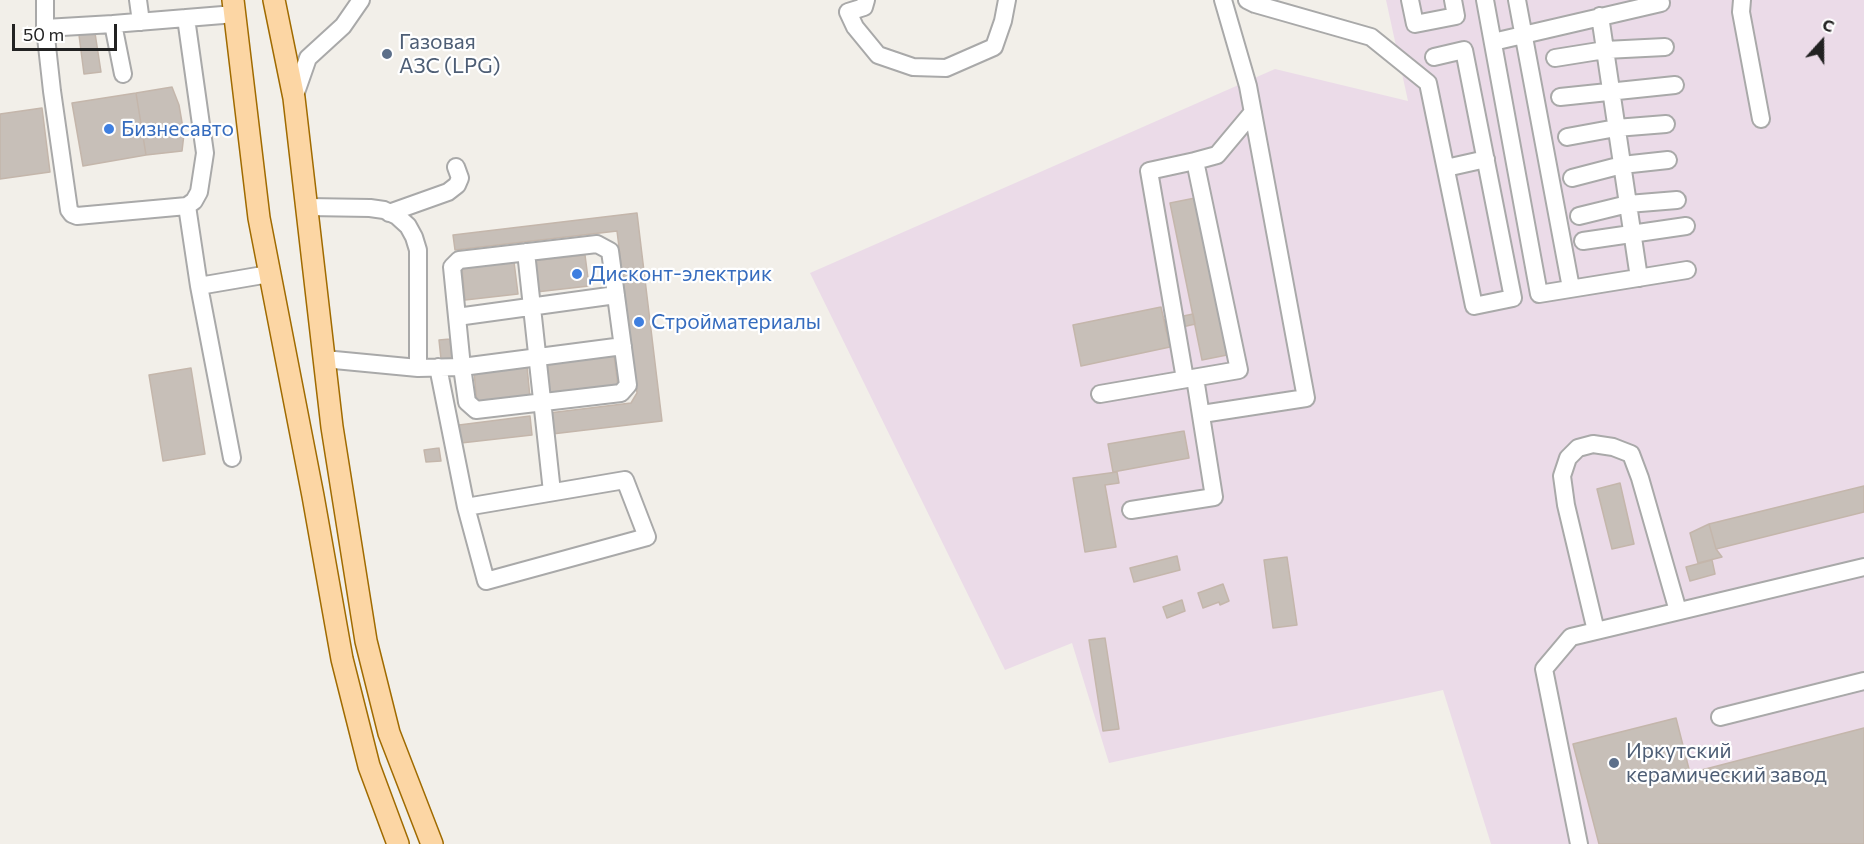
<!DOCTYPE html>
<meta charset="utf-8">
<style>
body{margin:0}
#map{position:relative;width:1864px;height:844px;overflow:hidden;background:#f2efe9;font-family:Commissioner,sans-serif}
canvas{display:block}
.north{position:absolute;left:1792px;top:12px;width:60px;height:60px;-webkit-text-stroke:4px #fff;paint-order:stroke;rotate:21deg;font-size:16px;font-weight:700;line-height:24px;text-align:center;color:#222}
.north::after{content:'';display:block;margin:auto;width:21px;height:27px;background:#222;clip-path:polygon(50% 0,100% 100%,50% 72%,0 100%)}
.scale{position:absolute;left:12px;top:24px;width:105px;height:27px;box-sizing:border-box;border:3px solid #222;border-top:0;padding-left:8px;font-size:18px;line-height:21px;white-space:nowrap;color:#222;-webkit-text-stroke:4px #fff;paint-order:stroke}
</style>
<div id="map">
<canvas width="1864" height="844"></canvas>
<div class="north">С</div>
<div class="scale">50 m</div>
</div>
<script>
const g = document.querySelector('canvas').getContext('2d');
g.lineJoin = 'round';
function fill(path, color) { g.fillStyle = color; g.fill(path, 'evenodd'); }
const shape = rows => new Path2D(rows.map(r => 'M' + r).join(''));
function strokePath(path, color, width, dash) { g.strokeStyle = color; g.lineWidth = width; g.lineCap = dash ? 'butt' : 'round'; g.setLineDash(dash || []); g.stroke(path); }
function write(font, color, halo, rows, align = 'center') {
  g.font = font + ' Commissioner,sans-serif'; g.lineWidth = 4.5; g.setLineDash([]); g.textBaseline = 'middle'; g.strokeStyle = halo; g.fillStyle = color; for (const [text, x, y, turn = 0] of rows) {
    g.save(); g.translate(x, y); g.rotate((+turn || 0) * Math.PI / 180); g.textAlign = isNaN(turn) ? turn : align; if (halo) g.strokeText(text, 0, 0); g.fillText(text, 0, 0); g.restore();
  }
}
fill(shape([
 [1386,0,1864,0,1864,844,1491,844,1443,690,1109,763,1072,643,1005,670,810,273,1275,69,1408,101]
]), '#ebdbe8');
const building = shape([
 [95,33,101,72,84,74,79,35,95,33],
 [172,87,179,105,184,134,182,151,146,155,136,93,172,87],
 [136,93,146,155,83,166,72,103,136,93],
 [42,108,50,172,0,179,0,114,42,108],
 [1200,197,1232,354,1202,360,1170,203,1200,197],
 [637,213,662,421,552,434,549,413,631,403,637,393,617,231,455,250,453,235,637,213],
 [585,255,589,286,536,292,532,261,585,255],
 [514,262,518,294,465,300,462,268,514,262],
 [1161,307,1170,347,1081,366,1073,325,1161,307],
 [1193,314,1195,324,1166,331,1164,320,1193,314],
 [450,339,452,358,441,359,439,340,450,339],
 [614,355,618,387,548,396,544,364,614,355],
 [527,366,530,398,477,404,474,372,527,366],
 [191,368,205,454,163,461,149,375,191,368],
 [530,416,532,435,461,443,459,425,530,416],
 [1184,431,1189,458,1113,472,1108,444,1184,431],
 [439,448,441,461,426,462,424,450,439,448],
 [1117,472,1119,483,1105,485,1116,547,1085,552,1073,478,1117,472],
 [1620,483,1634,544,1612,549,1597,489,1620,483],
 [1864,486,1864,512,1716,549,1709,524,1864,486],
 [1709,524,1716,549,1722,557,1698,563,1690,533,1709,524],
 [1177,556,1180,570,1134,582,1130,568,1177,556],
 [1287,557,1297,625,1273,628,1264,560,1287,557],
 [1712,560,1715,574,1690,581,1686,567,1712,560],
 [1223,584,1229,601,1220,605,1219,602,1203,608,1198,593,1223,584],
 [1182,600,1185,611,1167,618,1163,607,1182,600],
 [1105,638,1119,729,1103,731,1089,640,1105,638],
 [1676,718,1690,773,1864,728,1864,844,1599,844,1573,744,1676,718]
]);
fill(building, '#c7bfb8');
strokePath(building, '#c4b6ab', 1.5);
const minor = shape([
 [45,0,45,28,52,91,69,210,72,214,77,216,187,206,199,286,232,458],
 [138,0,141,22],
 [866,0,864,7,848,12,855,27,878,55,913,67,946,68,994,47,1003,21,1007,0],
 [1247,0,1255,4,1371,37,1428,83,1474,306,1513,298,1464,50,1434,57],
 [1410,0,1415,24,1456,16,1453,0],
 [1485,0,1539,294,1687,270],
 [1517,0,1571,288],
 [1742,0,1741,12,1761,119],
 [1600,16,1639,278],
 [186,18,205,153,199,192,194,201,187,206],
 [45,28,113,24],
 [1493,42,1661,3],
 [1555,58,1605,50,1665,47],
 [123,74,113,24,235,14],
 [1560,97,1675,85],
 [294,98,308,58,343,26,361,0],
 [1567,137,1616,128,1666,124],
 [1446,168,1486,159],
 [1572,178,1622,165,1668,160],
 [308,207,370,208,384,210,397,216,408,226,414,237,418,250,418,368],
 [389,213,448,192,457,185,460,178,456,167],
 [1579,216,1628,204,1677,200],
 [1583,241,1686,226],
 [526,252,552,492],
 [199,286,269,274],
 [457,317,616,295],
 [324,359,418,368,462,367,452,267,459,260,597,244,610,251,628,385,621,393,476,410,467,402,462,367,623,346],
 [438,367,466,507,625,480,647,537,486,581,466,507],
 [1185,379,1149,171,1195,161],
 [1100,394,1239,370,1195,161,1217,155,1253,112],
 [1202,414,1306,398,1248,86,1223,0],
 [1131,510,1214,497,1195,378],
 [1596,631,1566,505,1562,476,1568,458,1578,448,1593,444,1613,447,1631,454,1640,478,1678,611],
 [1720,717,1864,681],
 [1579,844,1544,669,1571,637,1864,567]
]);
const major = shape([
 [233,0,259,218,313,496,342,659,369,766,398,844],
 [274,0,294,98,332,427,366,641,389,733,432,844]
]);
strokePath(minor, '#a9a9a9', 20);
strokePath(major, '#a06b00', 24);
strokePath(minor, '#fff', 16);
strokePath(major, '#fcd6a4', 21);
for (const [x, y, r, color] of [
 [387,54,6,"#5c6f8a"],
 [109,129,6,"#3f7fe0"],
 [577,274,6,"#3f7fe0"],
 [639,322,6,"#3f7fe0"],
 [1614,763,6,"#5c6f8a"]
]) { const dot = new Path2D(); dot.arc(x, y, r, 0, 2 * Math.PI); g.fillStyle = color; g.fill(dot); strokePath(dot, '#fff', 2); }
write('21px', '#4e5e75', '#fff', [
 ["Газовая",399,42],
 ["АЗС (LPG)",399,66],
 ["Иркутский",1626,751],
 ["керамический завод",1626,775]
], 'left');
write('21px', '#366cbe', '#fff', [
 ["Бизнесавто",121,129],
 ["Дисконт-электрик",589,274],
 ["Стройматериалы",651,322]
], 'left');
</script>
